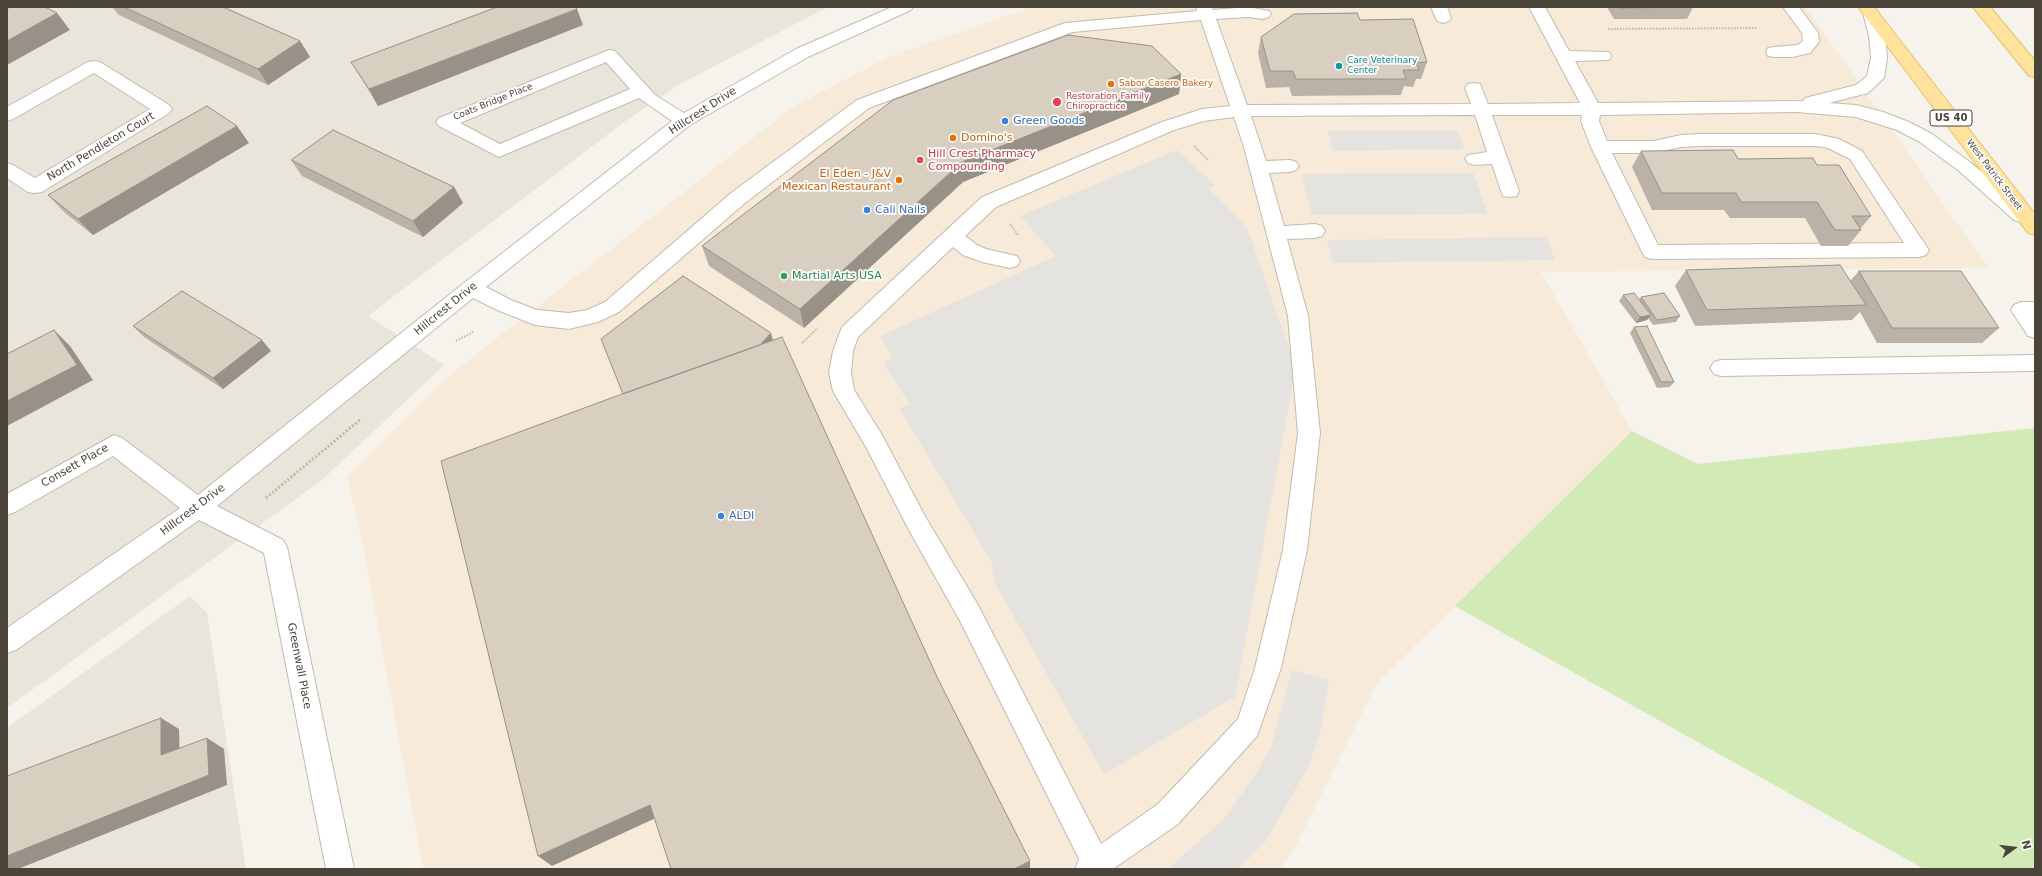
<!DOCTYPE html>
<style>
body{margin:0}
#map{position:relative;width:2042px;height:876px;overflow:hidden;background:#f6f3ec;font-family:"DejaVu Sans",sans-serif}
canvas{display:block}
.frame{position:absolute;inset:0;border:8px solid #4b4439;pointer-events:none}
.north{position:absolute;left:1994px;top:828px;width:40px;height:40px;-webkit-text-stroke:3px #fff;paint-order:stroke;rotate:75deg;font-size:11px;font-weight:700;line-height:16px;text-align:center;color:#4b4439}
.north::after{content:'';display:block;margin:auto;width:14px;height:18px;background:#4b4439;clip-path:polygon(50% 0,100% 100%,50% 72%,0 100%)}
</style>
<div id="map">
<canvas width="2042" height="876"></canvas>
<div class="frame"></div>
<div class="north">N</div>
</div>
<script>
const g = document.querySelector('canvas').getContext('2d');
g.lineJoin = 'round';
function fill(path, color) { g.fillStyle = color; g.fill(path, 'evenodd'); }
const shape = rows => new Path2D(rows.map(r => 'M' + r).join(''));
function strokePath(path, color, width, dash) { g.strokeStyle = color; g.lineWidth = width; g.lineCap = dash ? 'butt' : 'round'; g.setLineDash(dash || []); g.stroke(path); }
function write(font, color, halo, rows, align = 'center') {
  g.font = font + ' "DejaVu Sans",sans-serif'; g.lineWidth = 3.5; g.setLineDash([]); g.textBaseline = 'middle'; g.strokeStyle = halo; g.fillStyle = color; for (const [text, x, y, turn = 0] of rows) {
    g.save(); g.translate(x, y); g.rotate((+turn || 0) * Math.PI / 180); g.textAlign = isNaN(turn) ? turn : align; if (halo) g.strokeText(text, 0, 0); g.fillText(text, 0, 0); g.restore();
  }
}
fill(shape([
 [7,7,828,7,680,84,624,122,368,316,444,365,322,480,7,708],
 [190,596,207,613,246,869,7,869,7,728]
]), '#eae5da');
fill(shape([
 [1031,7,1806,7,1988,268,1541,272,1632,431,1377,683,1296,845,1280,869,423,869,360,530,347,477,450,375,793,107,884,59]
]), '#f7ead8');
fill(shape([
 [2035,428,2035,869,1924,869,1455,606,1632,431,1698,464]
]), '#d2eab5');
fill(shape([
 [1457,130,1464,149,1333,151,1328,131],
 [1177,150,1215,185,1209,189,1247,228,1295,365,1294,377,1235,697,1104,774,997,587,991,561,899,408,910,405,883,362,893,358,880,336,1056,256,1020,216],
 [1473,173,1488,214,1312,215,1302,174],
 [1546,237,1555,260,1333,263,1327,240],
 [1292,670,1329,680,1320,734,1308,767,1266,841,1238,869,1168,869,1225,818,1256,773,1271,747]
]), '#e5e3e0');
const minor = shape([
 [892,7,913,7,911,10,808,57,690,125,486,287,511,300,537,310,569,313,587,310,605,302,731,193,857,100,1065,23,1197,11,1196,7,1212,7,1213,10,1248,7,1269,11,1271,14,1269,17,1263,19,1248,17,1216,19,1247,105,1471,104,1465,88,1468,84,1474,83,1480,84,1488,104,1580,103,1529,7,1545,7,1569,51,1609,52,1611,56,1609,60,1575,61,1598,103,1803,101,1805,98,1856,85,1867,76,1871,58,1869,36,1863,13,1865,10,1877,10,1885,36,1887,58,1884,78,1868,93,1829,103,1856,105,1883,112,1909,122,1932,134,1971,163,2028,210,2030,215,2028,220,2021,222,2014,220,1959,171,1920,142,1897,130,1856,117,1796,112,1600,115,1599,121,1607,141,1654,141,1681,135,1699,134,1816,134,1839,139,1862,151,1929,250,1926,255,1919,257,1652,259,1645,257,1642,252,1591,147,1581,121,1582,115,1492,115,1519,191,1517,196,1510,197,1503,196,1501,191,1492,164,1474,165,1468,163,1465,159,1468,155,1487,152,1475,115,1251,116,1266,161,1290,160,1296,162,1299,166,1296,170,1290,172,1269,173,1284,226,1315,224,1322,226,1325,231,1322,236,1315,238,1287,239,1308,316,1320,433,1307,550,1281,668,1257,736,1178,824,1113,869,1075,869,1079,859,960,621,910,532,866,447,833,391,829,373,833,351,842,327,982,197,1162,122,1202,109,1230,106,1201,20,1073,32,869,108,745,203,619,312,598,322,569,329,535,325,497,310,473,298,217,506,283,540,287,547,354,869,326,869,264,553,199,520,16,650,7,653,7,628,180,508,113,456,15,512,7,515,7,494,114,435,122,438,198,495,464,283,672,121,639,98,499,157,439,126,436,122,439,118,609,50,615,51,655,95,684,113,796,49,892,7],
 [606,62,630,89,500,144,460,123,606,62],
 [1234,117,1244,147,1288,316,1298,433,1283,550,1255,668,1238,719,1158,804,1101,844,978,605,926,518,882,435,854,390,851,373,853,351,858,337,953,247,963,255,982,262,1010,268,1017,266,1020,261,1017,256,986,249,977,245,965,236,996,207,1174,130,1204,121,1234,117],
 [1699,146,1816,146,1828,148,1850,159,1904,243,1658,245,1612,153,1654,153,1681,147,1699,146],
 [1431,7,1447,7,1451,18,1449,21,1443,23,1437,21,1431,7],
 [1783,7,1799,7,1818,33,1819,42,1810,53,1793,57,1774,57,1768,56,1766,52,1768,48,1774,47,1798,45,1803,41,1802,33,1783,7],
 [94,61,100,62,169,105,172,109,169,113,42,192,35,193,28,192,7,178,7,163,13,165,35,178,150,109,94,73,13,119,7,121,7,107,88,62,94,61],
 [2021,302,2035,302,2035,338,2028,336,2011,310,2014,305,2021,302],
 [2035,355,2035,371,1721,376,1714,374,1710,368,1714,362,1721,360,2035,355]
]);
const major = shape([
 [1858,7,1874,7,2035,214,2035,235,2028,233,1858,7],
 [1973,7,1990,7,2035,61,2035,77,2029,76,1973,7]
]);
strokePath(minor, '#c2bbae', 2);
strokePath(major, '#e6c16a', 2);
strokePath(shape([
 [1608,29,1757,28],
 [1194,146,1208,160],
 [1010,224,1018,235],
 [456,341,473,332],
 [802,343,818,328]
]), '#c4b79f', 2, [1.5, 1.5]);
strokePath(shape([
 [266,498,361,419]
]), '#c4b79f', 3, [2, 2]);
fill(minor, '#fff');
fill(major, '#ffe39c');
fill(shape([
 [112,7,223,7,300,41,310,57,268,85,119,15],
 [1607,7,1693,7,1687,19,1614,19],
 [1360,20,1427,62,1421,79,1416,79,1413,87,1404,86,1401,95,1292,96,1289,87,1266,88,1258,53,1261,37],
 [583,25,378,106,361,78,351,62],
 [1181,74,1179,94,963,182,804,328,709,266,702,246],
 [249,143,93,235,64,212,48,195],
 [1641,151,1817,165,1871,216,1860,229,1861,230,1848,246,1821,246,1805,218,1730,218,1724,210,1652,210,1632,167],
 [291,160,454,187,463,203,423,237,302,176],
 [1686,270,1850,281,1859,271,1999,328,1982,343,1877,343,1860,312,1852,320,1695,326,1675,286],
 [1623,295,1639,300,1641,297,1680,316,1676,322,1653,325,1648,318,1647,320,1636,323,1619,301],
 [133,326,271,351,223,389,144,337],
 [1634,327,1674,382,1670,387,1657,388,1630,333]
]), '#bab2a6');
fill(shape([
 [577,9,583,25,378,106,369,89],
 [57,13,70,30,7,65,7,41],
 [300,41,310,57,268,85,258,69],
 [1181,74,1179,94,963,182,804,328,800,309,962,162],
 [237,126,249,143,93,235,78,219],
 [454,187,463,203,423,237,413,221],
 [1651,315,1647,320,1636,323,1640,317],
 [54,330,70,346,93,380,7,426,7,401],
 [771,333,775,348,631,412],
 [262,340,271,351,223,389,213,378],
 [161,718,179,729,180,765,161,755],
 [207,738,224,749,227,785,18,869,7,869,7,856],
 [650,805,660,816,552,866,538,856],
 [1030,861,1030,869,1014,869]
]), '#979187');
const building = shape([
 [10,7,45,7,57,13,7,41,7,9,10,7],
 [124,7,223,7,300,41,258,69,124,7],
 [497,7,575,7,577,9,369,89,351,62,497,7],
 [1619,7,1693,7,1620,8,1619,7],
 [1357,13,1360,20,1413,19,1427,62,1416,63,1419,70,1403,70,1406,79,1296,79,1293,71,1270,71,1261,37,1294,14,1357,13],
 [1068,35,1152,46,1181,74,962,162,800,309,702,246,893,100,1068,35],
 [207,106,237,126,78,219,48,195,207,106],
 [333,130,454,187,413,221,291,160,333,130],
 [1733,150,1738,159,1813,158,1817,165,1839,165,1871,216,1852,216,1861,230,1835,230,1817,202,1741,202,1736,193,1662,193,1641,151,1733,150],
 [1840,265,1866,305,1707,310,1686,270,1840,265],
 [1859,271,1961,271,1999,328,1892,328,1859,271],
 [683,276,771,333,760,345,623,394,601,339,683,276],
 [182,291,262,340,213,378,133,326,182,291],
 [1634,293,1651,315,1640,317,1623,295,1634,293],
 [1664,293,1680,316,1657,320,1641,297,1664,293],
 [1647,326,1674,382,1661,382,1634,327,1647,326],
 [54,330,77,365,7,401,7,354,54,330],
 [782,337,938,679,1030,861,1014,869,671,869,650,805,538,856,441,461,622,394,782,337],
 [161,718,161,755,207,738,209,775,7,856,7,776,161,718]
]);
fill(building, '#d8cfc1');
strokePath(building, '#979187', 1);
for (const [x, y, r, color] of [
 [1339,66,4,"#0f9aa8"],
 [1111,84,4,"#e8710a"],
 [1057,102,5,"#e0444e"],
 [1005,121,4,"#3f7fe0"],
 [953,138,4,"#e8710a"],
 [920,160,4,"#e0444e"],
 [899,180,4,"#e8710a"],
 [867,210,4,"#3f7fe0"],
 [784,276,4,"#2e9e5b"],
 [721,516,4,"#3f7fe0"]
]) { const dot = new Path2D(); dot.arc(x, y, r, 0, 2 * Math.PI); g.fillStyle = color; g.fill(dot); strokePath(dot, '#fff', 1.5); }
write('9px', '#0d838f', '#fff', [
 ["Care Veterinary",1347,61],
 ["Center",1347,71]
], 'left');
write('9px', '#c56008', '#fff', [
 ["Sabor Casero Bakery",1119,84]
], 'left');
write('9px', '#be3a42', '#fff', [
 ["Restoration Family",1066,97],
 ["Chiropractice",1066,107]
], 'left');
write('9px', '#4b4439', '#fff', [
 ["Coats Bridge Place",493,102,-22],
 ["West Patrick Street",1994,175,53]
]);
for (const [x, y, w] of [
 [1951,118,42]
]) { const box = new Path2D(); box.roundRect(x - w / 2, y - 8, w, 16, 3); g.fillStyle = '#fff'; g.fill(box); strokePath(box, '#4b4439', 1); }
write('bold 10px', '#4b4439', null, [
 ["US 40",1951,118]
]);
write('11px', '#4b4439', '#fff', [
 ["Hillcrest Drive",703,111,-33],
 ["North Pendleton Court",101,147,-31],
 ["Hillcrest Drive",446,309,-39],
 ["Consett Place",75,466,-30],
 ["Hillcrest Drive",193,510,-37],
 ["Greenwall Place",299,666,79]
]);
write('11px', '#366cbe', '#fff', [
 ["Green Goods",1013,121],
 ["Cali Nails",875,210],
 ["ALDI",729,516]
], 'left');
write('11px', '#c56008', '#fff', [
 ["Domino's",961,138],
 ["El Eden - J&V",891,174,"right"],
 ["Mexican Restaurant",891,187,"right"]
], 'left');
write('11px', '#be3a42', '#fff', [
 ["Hill Crest Pharmacy",928,154],
 ["Compounding",928,167]
], 'left');
write('11px', '#27864d', '#fff', [
 ["Martial Arts USA",792,276]
], 'left');
</script>
